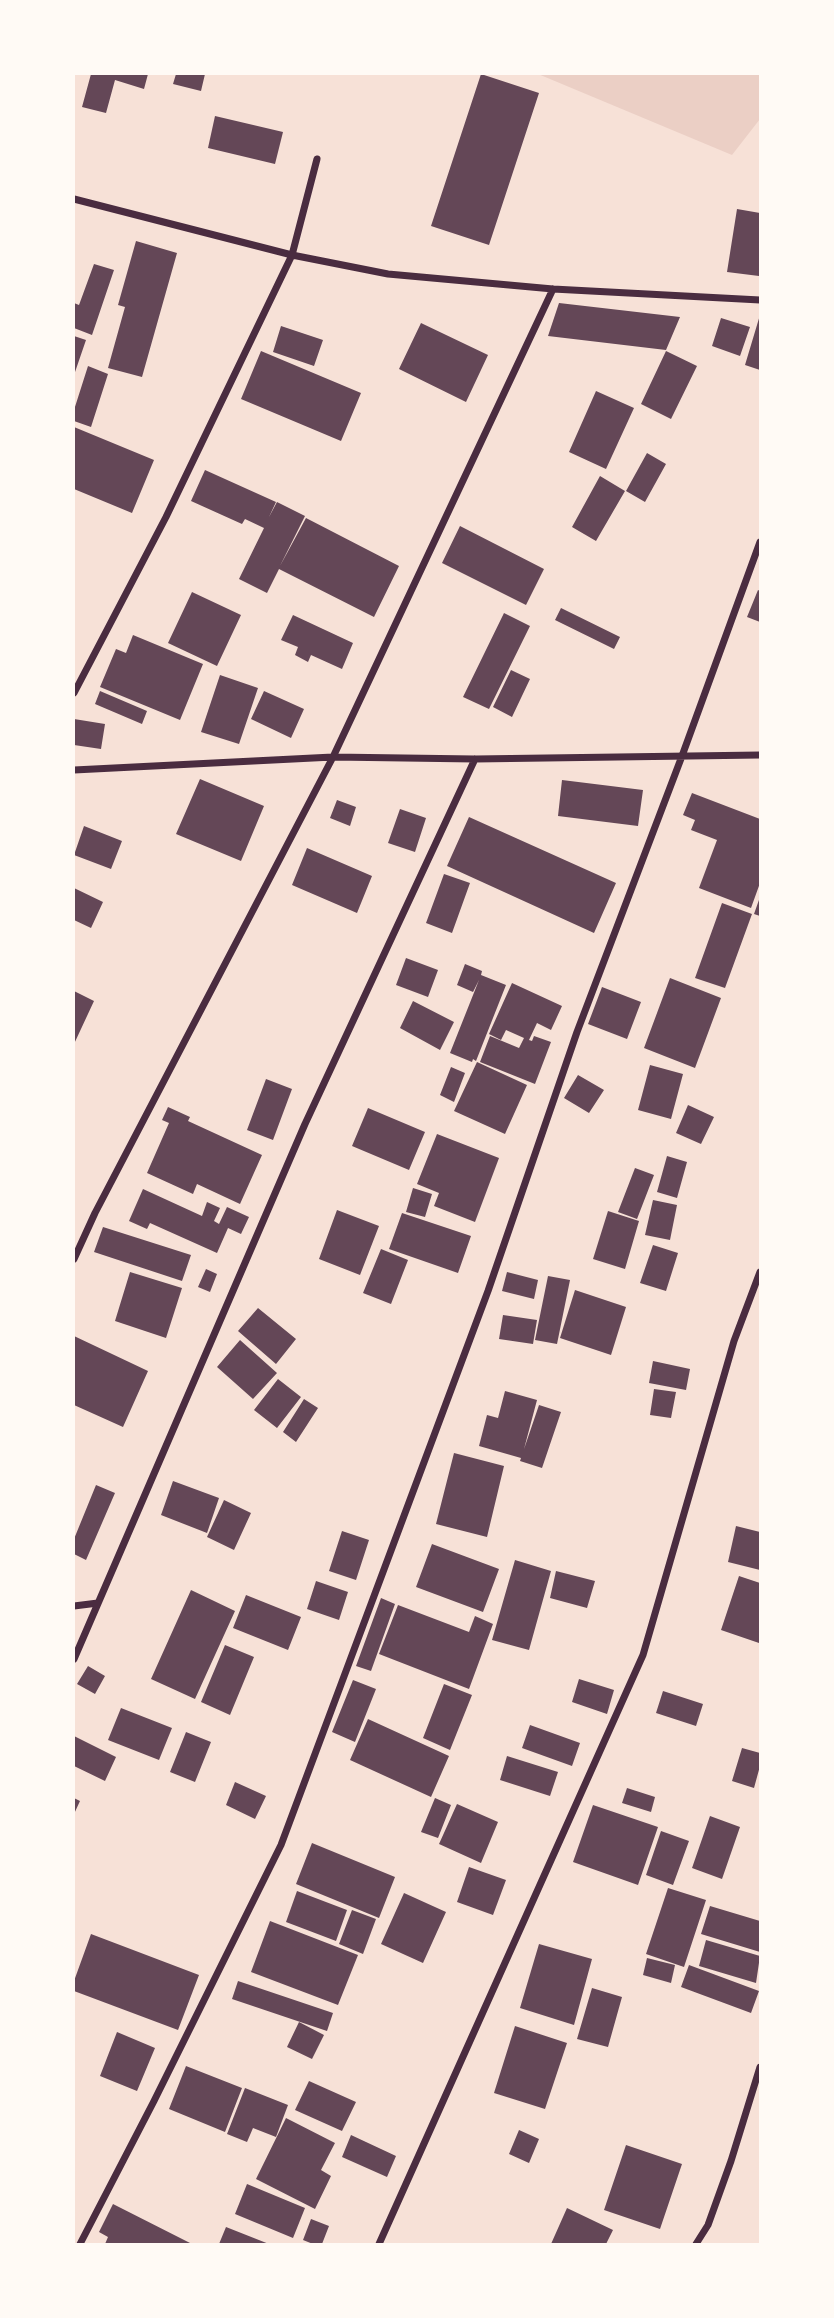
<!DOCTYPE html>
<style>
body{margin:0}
#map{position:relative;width:834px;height:2318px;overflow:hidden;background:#f7e1d7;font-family:Literata,serif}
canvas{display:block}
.frame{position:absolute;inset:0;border:75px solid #fffaf5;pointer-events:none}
</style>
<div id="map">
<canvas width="834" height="2318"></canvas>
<div class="frame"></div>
</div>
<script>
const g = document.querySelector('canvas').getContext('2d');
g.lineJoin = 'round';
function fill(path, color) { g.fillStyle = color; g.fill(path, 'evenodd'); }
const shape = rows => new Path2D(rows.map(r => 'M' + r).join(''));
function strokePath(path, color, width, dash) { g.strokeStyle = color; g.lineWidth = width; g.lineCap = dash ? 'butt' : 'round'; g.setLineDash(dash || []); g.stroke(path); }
fill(shape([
 [538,74,760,74,760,119,732,155]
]), '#ebcfc5');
fill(shape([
 [91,74,148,74,144,89,115,80,106,113,82,107],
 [176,74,205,74,201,91,173,84],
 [481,74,539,93,489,245,431,226],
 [215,116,283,132,275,164,208,148],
 [737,209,760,213,759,276,727,272],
 [136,241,177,253,142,377,108,368,125,307,118,305],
 [94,264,114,270,92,335,74,328,74,303,79,305],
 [559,303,680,317,666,350,548,336],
 [760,315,760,370,745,365],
 [721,318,750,327,740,356,712,346],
 [421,323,488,355,466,402,399,369],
 [281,326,323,340,314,366,273,352],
 [74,336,86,340,74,375],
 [261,351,361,393,341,441,241,399],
 [666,351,697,366,671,419,641,404],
 [88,366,108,374,91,427,74,421,74,410],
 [596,391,634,408,606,469,569,452],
 [74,427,154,460,132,513,74,489],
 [647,453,666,464,645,502,626,491],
 [205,470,276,502,269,517,277,502,305,516,280,566,306,518,399,566,374,617,279,569,267,593,239,579,264,528,245,519,242,524,191,501],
 [600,476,625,491,596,541,572,527],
 [460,526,544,569,526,605,442,563],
 [758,590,760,591,760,622,747,617],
 [192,592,241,615,217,666,168,643],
 [561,608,620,637,614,649,555,620],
 [504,613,530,626,489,709,463,697],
 [293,615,353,643,342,669,311,655,308,662,295,655,298,647,281,640],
 [133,635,203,664,180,720,100,687,116,649,126,653],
 [511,670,530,679,512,717,493,707],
 [220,675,258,688,239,744,201,732],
 [100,691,147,711,142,724,95,704],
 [264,691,304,709,291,738,251,719],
 [74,719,105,724,101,749,74,745],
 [200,779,264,806,241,861,176,834],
 [562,780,643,790,638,826,558,816],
 [692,793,760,819,760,883,751,908,699,888,717,840,691,830,695,820,683,815],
 [337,800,356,807,350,826,330,818],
 [400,809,426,818,415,852,388,843],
 [469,817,616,883,594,933,447,866],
 [84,826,122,841,111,869,74,855],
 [307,848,372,876,357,913,292,885],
 [444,874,470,883,452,933,426,923],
 [74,888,103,902,91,928,74,920],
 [760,897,760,916,754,914],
 [722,903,752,914,725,988,695,978],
 [406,958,438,970,428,997,396,985],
 [465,964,482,971,481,975,506,985,476,1061,473,1059,472,1062,450,1053,479,980,473,992,457,985],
 [670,978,721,998,695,1068,644,1048],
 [512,983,562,1006,551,1030,537,1023,529,1040,532,1041,534,1036,551,1042,535,1084,480,1062,490,1036,519,1048,524,1038,506,1030,501,1040,489,1034],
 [602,987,641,1002,627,1039,588,1024],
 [74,991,94,1001,74,1044],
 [413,1001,454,1022,440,1050,400,1028],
 [477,1062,527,1085,505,1134,454,1111],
 [650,1065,683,1074,671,1119,638,1110],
 [451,1067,465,1073,454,1102,440,1095],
 [578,1075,604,1090,589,1113,564,1098],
 [266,1079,292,1089,273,1140,247,1130],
 [688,1105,714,1117,701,1144,676,1133],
 [168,1107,190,1117,188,1121,262,1155,240,1204,197,1184,193,1194,147,1173,169,1123,162,1120],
 [368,1108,425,1132,409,1170,352,1146],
 [437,1134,499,1158,475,1222,434,1206,439,1193,417,1184],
 [667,1156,687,1162,677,1198,657,1192],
 [635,1168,654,1175,637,1219,618,1212],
 [413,1188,432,1194,425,1217,406,1212],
 [143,1189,202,1216,207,1202,220,1208,214,1221,219,1224,227,1207,249,1217,241,1234,228,1228,217,1253,150,1223,147,1229,129,1221],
 [653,1200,677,1205,670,1240,645,1235],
 [337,1210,379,1226,360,1275,319,1259],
 [608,1211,639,1221,625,1269,593,1259],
 [402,1213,471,1236,458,1273,389,1249],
 [103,1227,191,1255,182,1281,94,1252],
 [653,1245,678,1253,666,1291,640,1283],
 [381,1249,408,1260,391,1304,363,1293],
 [206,1269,217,1274,210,1292,198,1287],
 [130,1272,182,1288,166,1338,115,1321],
 [507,1272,538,1280,534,1299,502,1291],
 [548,1276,570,1280,557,1344,535,1340],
 [575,1290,626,1307,611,1355,560,1338],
 [258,1308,296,1339,276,1364,238,1331],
 [503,1315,537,1320,533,1344,499,1339],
 [74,1336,148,1371,123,1427,74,1405],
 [240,1340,277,1373,253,1399,217,1367],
 [653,1361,690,1369,686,1390,649,1383],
 [278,1379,301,1397,277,1428,254,1410],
 [654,1389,676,1392,671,1418,650,1415],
 [505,1391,537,1400,524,1449,539,1405,561,1412,542,1468,520,1461,521,1458,479,1446,487,1415,498,1418],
 [304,1399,318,1408,296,1442,283,1432],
 [454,1453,504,1466,487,1537,436,1524],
 [173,1481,219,1498,207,1533,161,1515],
 [96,1485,115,1493,86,1560,74,1554,74,1539],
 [224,1500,251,1513,234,1550,207,1537],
 [736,1526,760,1532,760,1570,728,1562],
 [342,1531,369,1540,356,1580,329,1571],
 [432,1544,499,1569,483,1612,416,1587],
 [515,1560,551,1571,529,1650,492,1640],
 [556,1571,595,1581,587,1608,550,1598],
 [739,1576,760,1583,759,1643,721,1630],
 [316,1581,348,1592,339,1620,307,1609],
 [191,1590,235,1611,195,1699,151,1679],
 [246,1595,301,1617,288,1650,233,1628],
 [381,1598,395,1604,371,1671,356,1666],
 [398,1605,469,1632,475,1616,493,1624,469,1689,379,1654],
 [225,1645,254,1657,230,1715,201,1702],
 [88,1666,105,1676,95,1694,77,1684],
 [579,1679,614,1690,607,1714,572,1702],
 [353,1680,376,1689,355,1742,332,1732],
 [444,1684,472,1695,450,1750,423,1738],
 [663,1691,703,1704,696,1726,656,1713],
 [121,1708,172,1728,159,1760,108,1740],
 [368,1719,449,1756,431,1797,350,1760],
 [530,1725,580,1743,572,1766,522,1748],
 [186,1732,211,1742,195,1782,170,1772],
 [74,1736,116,1757,105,1781,74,1766],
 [742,1748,760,1753,760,1766,754,1788,732,1781],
 [507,1756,558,1772,550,1796,500,1780],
 [235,1782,266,1796,255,1819,226,1805],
 [627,1788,655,1797,651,1812,622,1803],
 [74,1798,80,1801,74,1814],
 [435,1798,451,1805,438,1838,421,1832],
 [457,1804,498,1822,481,1863,439,1844],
 [593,1805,658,1827,638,1885,573,1862],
 [710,1816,740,1827,722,1879,692,1868],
 [661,1831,689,1841,673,1885,646,1875],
 [312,1843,395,1877,379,1918,296,1884],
 [469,1867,506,1880,493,1915,457,1902],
 [668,1888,706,1900,684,1967,646,1954],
 [297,1891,347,1910,336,1941,286,1922],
 [404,1893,446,1912,423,1963,381,1944],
 [710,1906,760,1921,760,1952,701,1934],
 [352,1910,376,1919,363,1954,339,1944],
 [270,1921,358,1955,338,2005,251,1972],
 [91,1934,199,1975,178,2030,74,1991,74,1981],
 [706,1940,760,1956,756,1983,699,1966],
 [539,1944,592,1959,574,2025,520,2008],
 [647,1958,675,1965,671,1983,643,1975],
 [689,1965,759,1991,751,2013,681,1987],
 [238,1981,333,2013,327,2031,232,1999],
 [592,1988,622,1997,608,2047,577,2039],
 [299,2022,324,2035,312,2059,287,2047],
 [515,2026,567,2043,545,2109,494,2093],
 [117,2032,155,2048,137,2091,100,2076],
 [186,2066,242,2088,225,2132,169,2109],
 [309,2081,356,2102,342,2131,295,2110],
 [245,2088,288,2105,276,2137,253,2128,247,2142,227,2134],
 [286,2118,335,2143,321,2170,331,2176,315,2209,256,2179],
 [519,2130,539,2139,529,2163,509,2154],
 [351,2135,396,2156,387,2177,342,2157],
 [626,2145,682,2164,660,2229,604,2210],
 [247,2184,305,2208,293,2238,235,2214],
 [113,2204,192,2244,105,2244,108,2237,99,2232],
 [567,2208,613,2230,606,2244,551,2244],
 [311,2219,329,2226,322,2244,313,2244,303,2240],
 [226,2227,269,2244,219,2244]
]), '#644757');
strokePath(shape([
 [74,199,292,255,388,274,553,289,760,300],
 [74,693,166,517,292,255,317,159],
 [74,770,333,757,475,759,760,755],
 [74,1259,95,1213,333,757,553,289],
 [74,1606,98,1603],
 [74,1659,305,1124,475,759],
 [80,2244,154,2101,281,1845,488,1291,577,1032,682,756,760,542],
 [379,2244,643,1655,734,1341,760,1272],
 [696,2244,708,2225,731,2161,760,2067]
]), '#4a2c40', 7);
</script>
